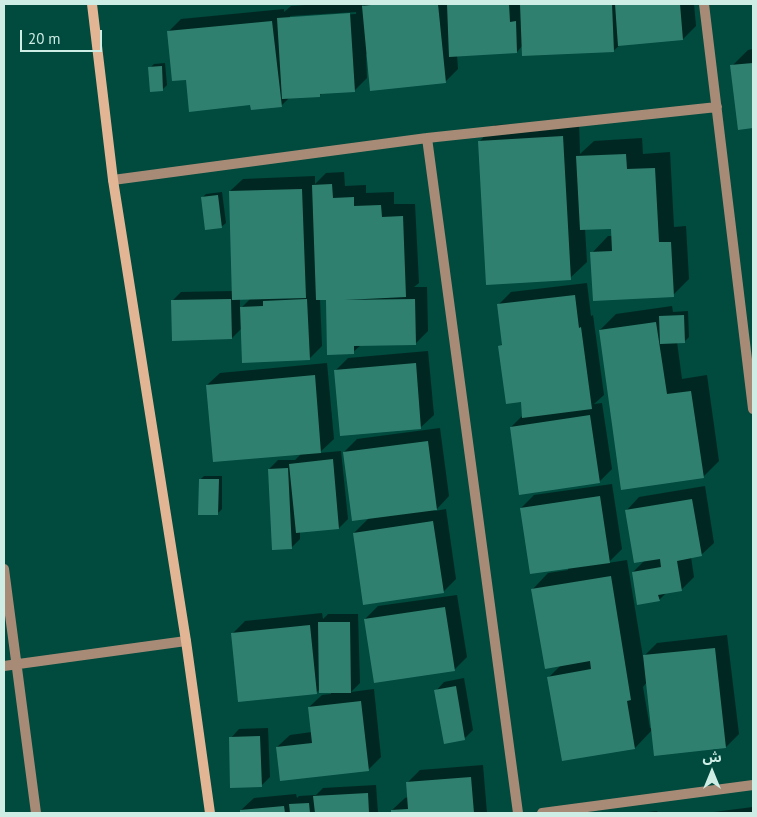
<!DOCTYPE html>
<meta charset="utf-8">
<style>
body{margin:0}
#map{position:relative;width:757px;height:817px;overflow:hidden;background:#004a3e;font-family:"PT Sans","Noto Sans Arabic",sans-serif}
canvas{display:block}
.frame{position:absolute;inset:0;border:5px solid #ceede4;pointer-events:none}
.north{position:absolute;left:687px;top:747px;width:50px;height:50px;-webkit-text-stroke:4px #004a3e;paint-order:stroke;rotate:0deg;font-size:14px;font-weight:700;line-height:20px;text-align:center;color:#ceede4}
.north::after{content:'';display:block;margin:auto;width:18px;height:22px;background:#ceede4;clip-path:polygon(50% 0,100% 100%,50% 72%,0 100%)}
.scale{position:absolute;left:20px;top:30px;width:82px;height:22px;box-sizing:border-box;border:2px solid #ceede4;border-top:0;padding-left:6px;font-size:15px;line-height:18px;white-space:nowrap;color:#ceede4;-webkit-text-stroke:4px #004a3e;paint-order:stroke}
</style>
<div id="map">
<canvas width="757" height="817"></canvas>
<div class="frame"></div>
<div class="north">ش</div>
<div class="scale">20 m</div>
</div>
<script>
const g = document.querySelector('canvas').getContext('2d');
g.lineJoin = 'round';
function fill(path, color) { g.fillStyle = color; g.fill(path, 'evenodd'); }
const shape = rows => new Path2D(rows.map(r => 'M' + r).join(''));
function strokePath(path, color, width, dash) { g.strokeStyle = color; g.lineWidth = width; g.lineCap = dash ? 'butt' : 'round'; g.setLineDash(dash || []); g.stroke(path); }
fill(shape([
 [321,4,362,4,362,7,365,4,694,4,696,26,683,39,620,45,613,51,523,45,517,52,457,55,458,69,445,82,366,54,367,78,354,91,322,93,319,96,289,98,281,106,251,104,187,79,168,32,181,19,284,9,284,12,291,6],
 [356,12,356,14,290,18,290,16],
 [753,49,753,127,739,128,732,66,748,50],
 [165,63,167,85,163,89,150,68,154,64],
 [579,121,580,154,594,141,642,138,643,154,670,152,674,227,686,226,689,279,673,295,592,253,608,236,613,236,612,227,585,229,587,262,570,278,479,142,495,125],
 [344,172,345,186,366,185,366,193,394,192,394,204,415,204,419,283,414,287,427,287,428,331,415,344,361,345,353,352,327,299,320,299,322,346,309,359,242,328,232,338,172,301,181,292,233,291,230,191,243,179,315,176,315,184,326,173],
 [240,298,251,298,240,309],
 [222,192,226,223,221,227,202,198,206,194],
 [587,283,591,316,593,315,604,395,594,404,602,403,612,469,599,482,511,427,523,415,522,401,500,346,503,343,498,305,511,292],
 [672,306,673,312,688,311,689,337,685,341,677,342,682,379,707,375,719,461,703,477,600,330,616,314],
 [428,351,434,415,421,427,335,371,348,358],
 [327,363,334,439,319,453,341,451,348,519,339,528,300,531,300,539,291,548,269,469,278,460,295,460,301,454,207,385,220,373],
 [440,428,449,496,435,511,446,509,456,579,443,592,354,533,370,517,344,452,357,439],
 [204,476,222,476,222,509,218,513,200,480],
 [612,484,622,549,608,563,627,560,643,657,657,643,727,635,739,734,726,747,655,755,652,730,635,748,549,677,561,665,532,590,548,573,568,570,568,568,521,508,534,495],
 [647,682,652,728,650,728,643,687],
 [705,486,714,543,701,555,691,557,694,577,681,590,667,592,659,600,633,572,645,560,627,510,639,497],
 [457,595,467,657,454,670,365,619,378,606],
 [322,613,323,619,328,614,358,614,360,683,351,692,374,689,381,757,368,770,277,747,290,735,312,732,309,707,322,695,331,694,331,692,320,689,316,693,232,634,245,621],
 [464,678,473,730,465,738,436,691,444,682],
 [268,728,270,777,261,786,231,738,239,729],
 [483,765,487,813,393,813,392,810,405,798,408,797,407,783,420,770],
 [376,785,378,813,241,813,241,810,254,798,296,794,297,798,299,796,316,795,323,788],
 [753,807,753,813,706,813],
 [657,811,658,813,639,813]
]), '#0007');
fill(shape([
 [380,4,438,4,446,83,370,91,362,6],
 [447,4,509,4,510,22,516,21,517,53,449,57],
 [520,4,612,4,614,52,522,56],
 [615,4,680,4,683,40,618,46],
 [350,13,355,92,320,94,320,97,282,99,277,18],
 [272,21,282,107,251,110,250,105,189,112,186,80,172,81,167,31],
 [753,63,753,128,738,130,730,65],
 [162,66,163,91,150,92,148,67],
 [563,136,571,280,486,285,478,141],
 [626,154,627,169,655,168,659,242,671,242,674,297,593,301,590,252,612,251,611,229,580,230,576,156],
 [332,184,333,198,354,197,354,206,381,205,382,217,403,216,406,297,344,300,415,299,416,345,354,346,354,354,327,355,326,300,316,300,312,185],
 [302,189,306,298,232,300,229,191],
 [218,195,222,228,205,230,201,197],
 [575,295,579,328,581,327,592,409,522,418,521,402,506,404,498,346,502,345,497,304],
 [231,299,232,339,172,341,171,300],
 [307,299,310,360,242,363,240,307,263,306,263,301],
 [684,315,685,343,660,344,659,316],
 [656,322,667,394,691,391,704,478,621,490,599,330],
 [416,363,421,429,340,436,334,370],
 [315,375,321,453,213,462,206,385],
 [590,415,600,483,519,495,510,427],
 [428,441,437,510,352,521,343,452],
 [333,459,339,529,296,533,289,464],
 [288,468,292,549,272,550,268,469],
 [199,479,219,479,218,515,198,515],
 [600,496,610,563,530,574,520,508],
 [692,499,702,556,677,561,682,591,658,595,660,601,637,605,632,572,661,567,660,559,634,563,625,510],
 [433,521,444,593,363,605,353,533],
 [611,576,631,700,627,701,635,749,562,761,547,677,591,669,590,661,545,669,531,589],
 [445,607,455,671,374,683,364,619],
 [318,622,350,622,351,693,319,693],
 [310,625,317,694,238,702,231,633],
 [715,648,726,748,654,756,643,655],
 [456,686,465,740,444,744,434,690],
 [361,701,369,771,280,781,276,747,312,743,308,707],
 [260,736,262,787,230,788,229,737],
 [471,777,474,813,391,813,391,810,408,809,406,782],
 [368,793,369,813,315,813,313,796],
 [309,803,310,813,290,813,289,804],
 [284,806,285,813,240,813,240,810]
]), '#308070');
strokePath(shape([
 [704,4,753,409],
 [427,138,518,813],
 [113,180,427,138,717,107],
 [4,569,36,813],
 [4,666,186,641],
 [542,813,753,785]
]), '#a78b76', 10);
strokePath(shape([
 [92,4,113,180,186,641,210,813]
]), '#e2b594', 10);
</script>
